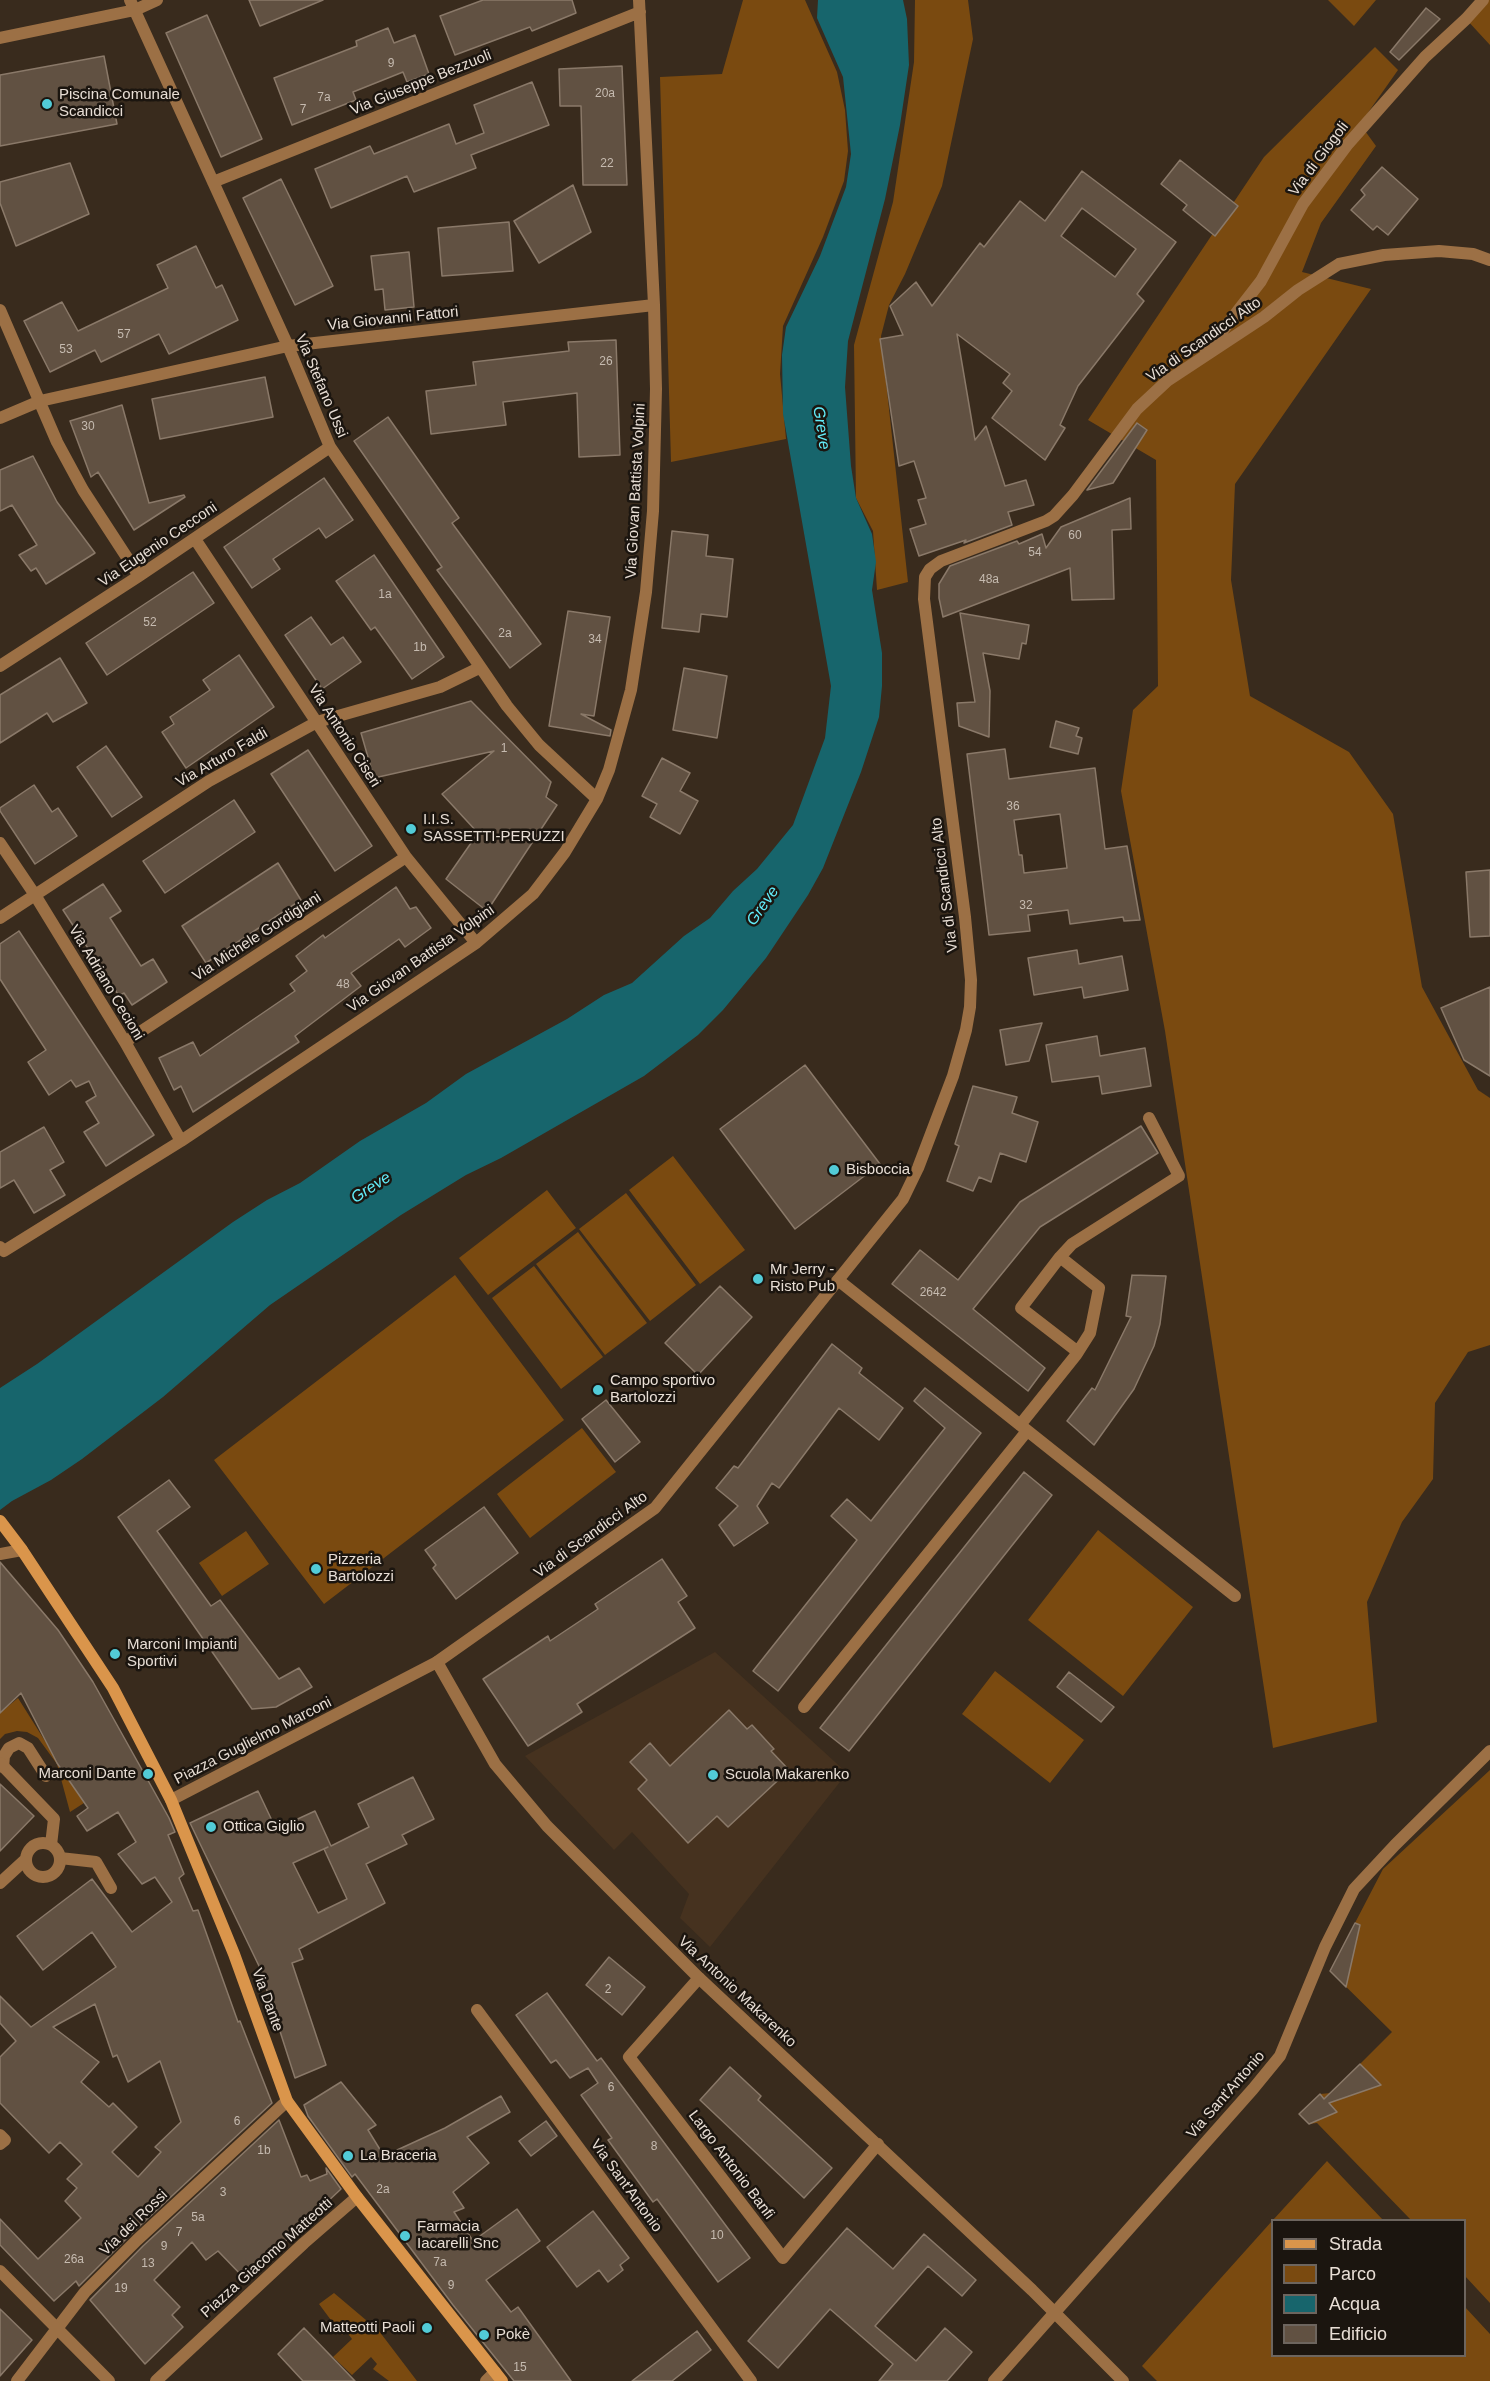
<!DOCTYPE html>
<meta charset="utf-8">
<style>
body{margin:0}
#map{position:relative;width:1490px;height:2381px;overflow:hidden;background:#392b1d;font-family:Helvetica,sans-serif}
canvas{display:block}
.legend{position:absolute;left:1271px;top:2219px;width:195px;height:138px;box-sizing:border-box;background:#1b150f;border:2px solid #6d655e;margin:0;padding:8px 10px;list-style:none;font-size:18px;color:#e8ded5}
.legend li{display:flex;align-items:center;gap:12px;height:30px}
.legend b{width:30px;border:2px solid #6d655e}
</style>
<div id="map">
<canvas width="1490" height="2381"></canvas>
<ul class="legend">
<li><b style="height:8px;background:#da954b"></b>Strada</li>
<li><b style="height:16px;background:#7a4a10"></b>Parco</li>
<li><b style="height:16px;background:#17656c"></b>Acqua</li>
<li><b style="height:16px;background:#615142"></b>Edificio</li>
</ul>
</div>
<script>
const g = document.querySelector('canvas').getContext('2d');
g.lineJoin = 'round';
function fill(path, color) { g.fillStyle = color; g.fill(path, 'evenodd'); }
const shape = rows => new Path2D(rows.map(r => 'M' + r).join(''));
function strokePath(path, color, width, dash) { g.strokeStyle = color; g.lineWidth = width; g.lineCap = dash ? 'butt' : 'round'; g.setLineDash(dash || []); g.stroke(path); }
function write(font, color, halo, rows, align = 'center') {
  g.font = font + ' Helvetica,sans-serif'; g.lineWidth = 5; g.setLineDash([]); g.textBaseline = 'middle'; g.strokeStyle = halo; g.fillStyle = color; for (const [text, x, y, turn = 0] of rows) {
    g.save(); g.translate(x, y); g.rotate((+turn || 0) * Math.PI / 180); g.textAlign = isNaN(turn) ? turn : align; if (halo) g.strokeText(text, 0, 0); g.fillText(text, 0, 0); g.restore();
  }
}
fill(shape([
 [715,1652,847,1773,710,1947,680,1918,689,1894,632,1832,614,1850,525,1756]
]), '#46321f');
fill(shape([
 [743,0,805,0,837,72,845,110,848,151,844,181,823,237,783,326,780,374,786,439,671,462,660,77,722,74],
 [915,0,968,0,973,39,942,186,905,274,889,305,881,336,908,582,877,590,873,531,856,498,854,345,893,202,914,62],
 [1328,0,1376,0,1354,26],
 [1483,0,1490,0,1490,45,1466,19],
 [1375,47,1398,70,1360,124,1376,146,1321,223,1302,272,1371,289,1235,484,1231,580,1250,696,1349,752,1393,814,1422,987,1478,1090,1490,1098,1490,1345,1468,1352,1435,1403,1433,1479,1402,1522,1367,1602,1377,1722,1273,1748,1165,1031,1121,791,1133,710,1158,686,1156,460,1088,420,1264,157],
 [673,1156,745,1250,700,1284,629,1190],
 [547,1190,576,1228,488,1295,459,1258],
 [626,1193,696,1285,650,1321,579,1229],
 [578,1232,647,1323,605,1355,536,1264],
 [534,1266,603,1357,561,1389,492,1298],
 [455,1275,564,1420,324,1604,214,1460],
 [582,1428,616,1472,530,1538,497,1494],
 [1098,1530,1193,1607,1123,1696,1028,1620],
 [246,1531,269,1564,222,1596,199,1563],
 [995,1671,1084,1740,1050,1783,962,1714],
 [18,1698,84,1803,70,1812,57,1764,38,1738,27,1732,17,1731,5,1734,0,1739,0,1713],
 [1490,1770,1490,2303,1465,2276,1464,2220,1411,2220,1317,2123,1309,2124,1299,2114,1320,2094,1331,2093,1392,2032,1330,1971,1383,1869],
 [1327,2161,1383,2220,1273,2220],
 [1272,2221,1272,2356,1464,2356,1465,2307,1490,2334,1490,2381,1157,2381,1142,2366],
 [334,2293,379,2331,417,2381,389,2381,373,2369,377,2364,371,2357,352,2375,333,2357,352,2339,346,2331,342,2335,319,2304]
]), '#7a4a10');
fill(shape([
 [818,0,903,0,907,19,909,65,900,125,885,199,848,341,845,387,851,466,856,498,872,534,876,562,872,590,882,653,882,686,879,717,861,772,823,868,808,895,766,958,723,1010,698,1035,644,1076,501,1158,466,1175,401,1215,270,1305,163,1397,82,1459,51,1480,12,1501,0,1510,0,1388,37,1364,233,1222,267,1200,300,1183,360,1141,426,1103,466,1074,567,1019,604,995,632,983,684,936,710,918,733,891,757,869,793,825,825,738,831,686,783,414,782,355,786,327,820,256,846,187,851,154,843,77,817,18]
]), '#17656c');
const building = shape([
 [249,0,323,0,260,26,249,0],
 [483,0,572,0,576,13,532,31,530,27,455,55,440,16,483,0],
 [1426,8,1440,19,1399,60,1390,52,1426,8],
 [207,15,262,139,221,157,166,33,207,15],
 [388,28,394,43,415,35,429,74,407,82,403,72,353,92,356,100,292,125,274,78,357,46,356,41,388,28],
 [104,56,117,124,0,146,0,75,104,56],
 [622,66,627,185,583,185,581,106,560,106,559,69,622,66],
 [532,82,549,125,471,155,476,168,414,192,407,176,331,208,315,169,370,146,374,154,449,124,456,144,484,133,474,105,532,82],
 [1180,160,1238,206,1215,236,1183,210,1187,205,1161,184,1180,160],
 [70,163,89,214,16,246,0,203,0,182,70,163],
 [1382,167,1418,199,1388,235,1377,226,1373,230,1351,210,1365,195,1361,190,1382,167],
 [1082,171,1176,242,1137,294,1144,301,1078,386,1060,425,1065,428,1045,460,992,418,1012,391,1003,383,1010,374,957,334,975,440,986,426,1005,486,1026,480,1034,505,1008,512,1012,525,964,543,966,540,919,556,910,529,926,524,918,500,926,498,914,461,899,466,880,339,903,335,890,306,916,282,932,306,980,243,984,247,1020,201,1045,221,1082,171],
 [1082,208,1136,249,1115,277,1061,236,1082,208],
 [281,179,333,286,295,305,243,198,281,179],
 [573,185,591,232,539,263,514,221,573,185],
 [509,222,513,271,442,276,438,228,509,222],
 [196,246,216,288,222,285,238,320,169,354,159,334,101,362,95,350,50,372,24,321,62,302,78,331,168,288,157,265,196,246],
 [409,252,414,307,385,310,383,289,375,290,371,256,409,252],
 [616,340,620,455,579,457,577,393,503,402,506,425,431,434,426,391,476,385,473,362,569,351,568,342,616,340],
 [265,377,273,417,160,439,152,399,265,377],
 [122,405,149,503,184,495,185,497,134,530,98,472,91,477,70,421,122,405],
 [388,417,459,518,452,523,541,644,510,668,437,570,442,567,354,441,388,417],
 [1137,423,1147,430,1113,483,1087,490,1137,423],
 [33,456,57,502,95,553,46,584,36,568,31,571,19,555,37,545,12,505,0,511,0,470,33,456],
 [324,478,353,520,326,538,319,528,273,559,280,569,252,588,224,547,324,478],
 [1130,498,1131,529,1112,530,1114,599,1072,600,1070,568,943,617,939,598,939,584,950,566,1017,541,1019,544,1042,534,1046,548,1061,527,1130,498],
 [672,531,708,535,706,556,733,559,727,617,701,614,699,632,662,628,672,531],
 [374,555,444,657,412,679,375,627,371,630,336,581,374,555],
 [193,572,214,603,107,675,86,643,193,572],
 [568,611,610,617,594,716,581,714,611,730,610,736,549,726,568,611],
 [960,613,1029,625,1026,644,1022,643,1019,659,983,653,990,691,989,737,959,726,957,703,975,702,960,613],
 [311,617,331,645,343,637,361,662,322,689,285,635,311,617],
 [239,655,274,707,186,768,162,732,174,724,170,717,210,690,203,680,239,655],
 [60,658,87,703,53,722,47,713,0,743,0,695,60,658],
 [684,668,727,676,717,738,673,730,684,668],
 [471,701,551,782,546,797,557,805,487,911,446,879,478,833,442,794,494,751,374,778,361,733,471,701],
 [1056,721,1079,728,1076,736,1082,738,1078,754,1050,747,1056,721],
 [106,746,142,797,112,817,77,767,106,746],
 [1005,749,1009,779,1095,768,1105,849,1127,846,1140,920,1124,921,1123,917,1070,924,1068,910,1028,915,1030,931,989,935,967,754,1005,749],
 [1060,814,1067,868,1024,873,1022,855,1019,855,1014,820,1060,814],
 [308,750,372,846,335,871,271,774,308,750],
 [662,758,690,773,680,791,698,801,680,834,650,817,657,804,642,796,662,758],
 [34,785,52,812,58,808,77,836,35,864,0,811,0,808,34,785],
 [234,800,255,832,165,893,143,861,234,800],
 [278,863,301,900,206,963,182,926,278,863],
 [1490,870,1490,936,1470,937,1466,872,1490,870],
 [103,884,121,911,110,918,141,966,153,959,167,982,132,1005,124,993,119,996,63,910,103,884],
 [396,887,410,909,416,907,431,928,405,947,399,939,351,973,361,986,295,1036,299,1042,193,1112,181,1086,174,1090,159,1058,193,1042,200,1056,295,991,290,984,307,971,296,956,323,935,325,938,396,887],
 [19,931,154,1135,106,1166,84,1132,99,1123,86,1102,96,1096,89,1081,76,1087,71,1080,49,1095,28,1062,46,1050,0,979,0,944,19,931],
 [1077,950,1079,964,1122,956,1128,990,1084,998,1082,987,1034,995,1028,958,1077,950],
 [1490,987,1490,1076,1464,1060,1441,1008,1490,987],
 [1042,1023,1029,1061,1006,1065,1000,1030,1042,1023],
 [1097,1036,1100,1056,1145,1048,1151,1086,1102,1094,1099,1076,1052,1082,1046,1045,1097,1036],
 [805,1065,880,1164,795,1229,720,1129,805,1065],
 [973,1086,1017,1097,1012,1113,1038,1122,1026,1162,1000,1153,991,1182,979,1177,973,1191,947,1181,959,1146,955,1144,973,1086],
 [1141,1126,1158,1153,1040,1227,973,1309,1045,1368,1028,1391,892,1284,920,1250,958,1280,1020,1202,1141,1126],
 [44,1127,64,1162,50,1170,65,1195,34,1213,14,1180,0,1188,0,1152,44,1127],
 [1132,1275,1166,1276,1160,1324,1154,1346,1134,1389,1094,1445,1067,1421,1092,1388,1095,1390,1131,1317,1126,1316,1132,1275],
 [720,1286,752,1317,698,1375,665,1343,720,1286],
 [832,1344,862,1368,859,1373,903,1408,879,1440,839,1408,779,1488,772,1483,757,1506,768,1523,734,1546,719,1525,738,1506,716,1488,734,1466,738,1468,832,1344],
 [925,1388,981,1433,778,1691,753,1671,857,1540,831,1516,847,1499,871,1521,945,1428,914,1401,925,1388],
 [606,1400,640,1442,615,1462,582,1419,606,1400],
 [1024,1472,1052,1495,849,1751,820,1728,1024,1472],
 [169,1480,190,1507,157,1531,211,1606,220,1600,279,1679,299,1668,312,1687,276,1707,252,1709,118,1517,169,1480],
 [484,1507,518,1553,456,1599,433,1568,436,1565,425,1550,484,1507],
 [662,1559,687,1596,678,1602,695,1628,577,1704,582,1712,528,1746,483,1679,548,1636,550,1641,598,1609,595,1604,662,1559],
 [0,1562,58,1630,93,1682,169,1818,175,1832,168,1835,184,1874,179,1878,193,1911,198,1910,238,2022,240,2021,272,2103,131,2234,79,2286,76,2281,54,2301,0,2245,0,2219,38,2259,81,2218,65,2201,77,2188,67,2179,82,2164,60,2142,49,2153,0,2103,0,2057,16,2041,0,2023,0,1996,31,2027,116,1967,92,1932,43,1970,17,1936,92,1879,132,1932,172,1902,155,1877,142,1884,118,1854,136,1842,118,1812,87,1831,77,1816,88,1808,57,1763,21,1693,0,1713,0,1562],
 [95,2004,113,2057,117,2055,128,2082,160,2061,181,2122,155,2147,161,2152,138,2177,112,2152,137,2127,113,2103,109,2107,81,2082,99,2062,53,2027,95,2004],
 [1069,1672,1114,1707,1101,1722,1057,1687,1069,1672],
 [729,1710,747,1729,752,1725,774,1749,771,1751,789,1770,728,1827,717,1816,688,1843,638,1789,647,1780,630,1762,650,1743,670,1766,729,1710],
 [413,1777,434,1819,402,1835,407,1844,366,1864,385,1903,299,1949,303,1959,292,1963,326,2065,295,2078,259,1966,190,1823,258,1791,276,1829,315,1811,331,1846,369,1827,358,1804,413,1777],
 [328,1847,324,1849,347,1899,318,1913,293,1863,328,1847],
 [0,1784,34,1816,0,1851,0,1784],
 [1355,1923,1360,1925,1346,1987,1330,1971,1355,1923],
 [609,1957,645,1987,622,2015,586,1985,609,1957],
 [547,1993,597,2061,601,2058,750,2258,718,2282,657,2199,653,2202,608,2140,612,2138,581,2095,598,2083,588,2068,570,2078,556,2060,551,2063,516,2015,547,1993],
 [1360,2064,1381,2085,1329,2103,1337,2112,1309,2124,1299,2114,1320,2094,1324,2099,1360,2064],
 [730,2067,761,2096,758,2100,832,2168,804,2198,700,2100,730,2067],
 [341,2082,376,2125,368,2130,384,2156,445,2128,501,2096,510,2112,467,2137,489,2163,453,2192,464,2208,454,2212,473,2241,517,2209,540,2241,486,2280,511,2312,518,2307,571,2381,514,2381,453,2305,355,2174,352,2177,308,2116,304,2105,341,2082],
 [279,2120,301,2177,307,2175,310,2181,327,2174,326,2168,341,2189,245,2279,218,2251,206,2260,192,2242,154,2280,180,2307,172,2315,183,2327,145,2364,90,2300,143,2246,279,2120],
 [546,2121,557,2136,531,2156,519,2141,546,2121],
 [593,2211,629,2258,620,2265,623,2270,608,2282,599,2270,577,2287,547,2247,593,2211],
 [847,2228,893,2269,924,2234,976,2280,962,2296,928,2266,875,2326,916,2361,945,2328,972,2352,947,2381,879,2381,893,2364,830,2309,778,2368,748,2341,847,2228],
 [0,2309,32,2340,0,2376,0,2309],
 [304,2328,355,2381,303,2381,278,2354,304,2328],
 [697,2331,711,2350,672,2381,632,2381,697,2331]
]);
fill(building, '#615142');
strokePath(building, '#8a7969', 1.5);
strokePath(shape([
 [3,1767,4,1756,9,1748,19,1743,28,1748,46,1776],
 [60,1858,96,1862,111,1888]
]), '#9c7045', 12);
strokePath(shape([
 [1060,1257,1021,1308,1078,1352],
 [838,1280,1235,1596],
 [1020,1425,1076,1355,1090,1333,1099,1288,1060,1257,1072,1244,1179,1176,1149,1118],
 [804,1707,1027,1431]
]), '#9c7045', 12);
strokePath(shape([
 [130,0,288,346,330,447,507,706,539,745,597,799],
 [0,38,135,10,157,0],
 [213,182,640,12],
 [0,310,57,442,83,490,139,576],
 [1206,352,1261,281,1303,204,1348,144,1425,57,1466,19,1483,0],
 [0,418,40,401,288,346,654,305],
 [195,539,406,857,476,943],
 [0,666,139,576,330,447],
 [0,843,35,895,125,1042,181,1141],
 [0,918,209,781,317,722,440,687,479,668],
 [125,1042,406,857],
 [0,1247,4,1251,181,1141,476,943,533,894,565,852,597,799,609,770,631,690,646,592,653,511,656,389,654,305,639,0],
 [0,1554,22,1550],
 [437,1662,655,1508,903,1199,918,1168,953,1076,966,1030,970,1007,971,980,965,917,924,599,925,577,930,569,941,561,1046,521,1054,516,1073,495,1137,409,1167,381,1264,317,1298,290,1339,264,1384,255,1439,251,1473,254,1490,260],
 [0,1763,54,1819,51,1845],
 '26 1860a17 17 0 1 1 34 0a17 17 0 1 1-34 0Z',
 [0,1883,25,1860],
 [699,1978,629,2057,783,2258,878,2144],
 [477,2010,751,2381],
 [0,2135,5,2140,0,2144],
 [0,2271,109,2381],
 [17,2381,85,2292,137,2240,287,2101],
 [156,2381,304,2243,357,2197],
 [486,2381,495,2372],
 [994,2381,1253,2089,1280,2056,1325,1947,1354,1889,1395,1845,1490,1751]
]), '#9c7045', 12);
strokePath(shape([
 [171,1800,437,1662,495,1764,547,1826,699,1978,1032,2290,1123,2381]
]), '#9c7045', 12);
strokePath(shape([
 [0,1521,22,1550,113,1688,171,1800,234,1954,287,2101,357,2197,502,2381]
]), '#da954b', 12);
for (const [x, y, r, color] of [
 [47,104,6,"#52cbd7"],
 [411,829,6,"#52cbd7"],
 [834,1170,6,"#52cbd7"],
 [758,1279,6,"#52cbd7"],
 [598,1390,6,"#52cbd7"],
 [316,1569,6,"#52cbd7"],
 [115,1654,6,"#52cbd7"],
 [148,1774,6,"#52cbd7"],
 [713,1775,6,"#52cbd7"],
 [211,1827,6,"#52cbd7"],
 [348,2156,6,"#52cbd7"],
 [405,2236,6,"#52cbd7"],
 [427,2328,6,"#52cbd7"],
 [484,2335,6,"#52cbd7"]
]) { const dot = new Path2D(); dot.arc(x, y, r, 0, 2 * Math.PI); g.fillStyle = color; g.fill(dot); strokePath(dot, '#1b150f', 2); }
write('12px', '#c6bbb0', null, [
 ["9",391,64],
 ["20a",605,94],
 ["7a",324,98],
 ["7",303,110],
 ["22",607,164],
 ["57",124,335],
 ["53",66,350],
 ["26",606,362],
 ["30",88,427],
 ["60",1075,536],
 ["54",1035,553],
 ["48a",989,580],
 ["1a",385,595],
 ["52",150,623],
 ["2a",505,634],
 ["34",595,640],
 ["1b",420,648],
 ["1",504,749],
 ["36",1013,807],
 ["32",1026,906],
 ["48",343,985],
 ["2642",933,1293],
 ["2",608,1990],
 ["6",611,2088],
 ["6",237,2122],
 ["8",654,2147],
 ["1b",264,2151],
 ["2a",383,2190],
 ["3",223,2193],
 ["5a",198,2218],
 ["7",179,2233],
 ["10",717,2236],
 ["9",164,2247],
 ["26a",74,2260],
 ["7a",440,2263],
 ["13",148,2264],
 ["9",451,2286],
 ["19",121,2289],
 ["15",520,2368]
]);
write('15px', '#e8ded5', '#1b150f', [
 ["Via Giuseppe Bezzuoli",421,83,-22],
 ["Via di Giogoli",1319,159,-53],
 ["Via Giovanni Fattori",393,319,-6],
 ["Via di Scandicci Alto",1204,340,-35],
 ["Via Stefano Ussi",321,386,67],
 ["Via Giovan Battista Volpini",636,491,-87],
 ["Via Eugenio Cecconi",158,545,-34],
 ["Via Antonio Ciseri",344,736,57],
 ["Via Arturo Faldi",222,758,-30],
 ["Via di Scandicci Alto",945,885,-97],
 ["Via Michele Gordigiani",257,937,-33],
 ["Via Giovan Battista Volpini",421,959,-35],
 ["Via Adriano Cecioni",106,983,59],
 ["Via di Scandicci Alto",591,1535,-36],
 ["Piazza Guglielmo Marconi",253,1741,-27],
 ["Via Antonio Makarenko",737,1992,43],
 ["Via Dante",267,2000,70],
 ["Via Sant'Antonio",1226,2095,-49],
 ["Largo Antonio Banfi",731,2165,53],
 ["Via Sant'Antonio",626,2186,54],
 ["Via dei Rossi",134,2223,-44],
 ["Piazza Giacomo Matteotti",267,2258,-42]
]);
write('15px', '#e8ded5', '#1b150f', [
 ["Piscina Comunale",59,95],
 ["Scandicci",59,112],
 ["I.I.S.",423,820],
 ["SASSETTI-PERUZZI",423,837],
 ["Bisboccia",846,1170],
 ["Mr Jerry -",770,1270],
 ["Risto Pub",770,1287],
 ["Campo sportivo",610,1381],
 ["Bartolozzi",610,1398],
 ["Pizzeria",328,1560],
 ["Bartolozzi",328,1577],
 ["Marconi Impianti",127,1645],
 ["Sportivi",127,1662],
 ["Marconi Dante",136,1774,"right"],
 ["Scuola Makarenko",725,1775],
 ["Ottica Giglio",223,1827],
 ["La Braceria",360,2156],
 ["Farmacia",417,2227],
 ["Iacarelli Snc",417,2244],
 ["Matteotti Paoli",415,2328,"right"],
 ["Pokè",496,2335]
], 'left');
write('italic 16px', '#62edfa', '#1b150f', [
 ["Greve",821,428,81],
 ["Greve",763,906,-55],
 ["Greve",371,1188,-33]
]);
</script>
